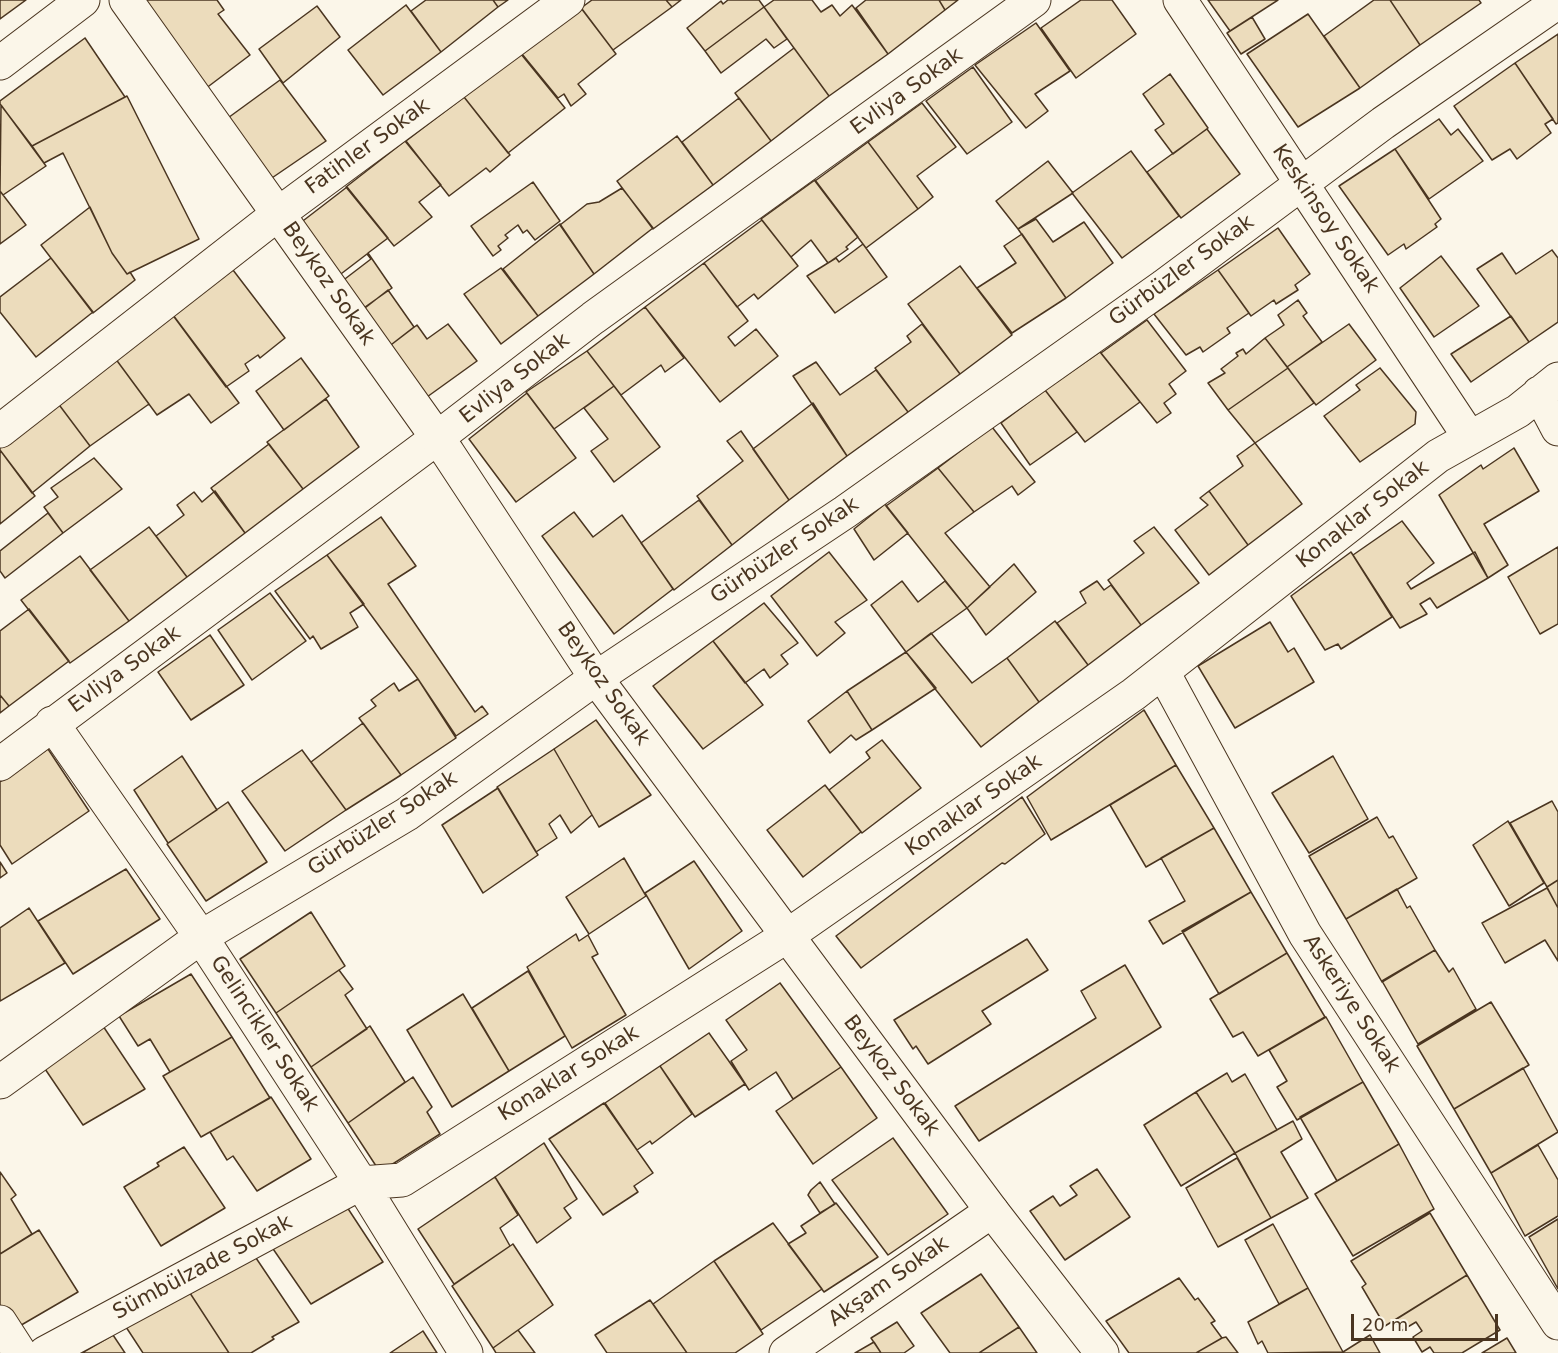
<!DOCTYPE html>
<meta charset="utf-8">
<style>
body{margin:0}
#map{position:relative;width:1558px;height:1353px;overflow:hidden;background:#fbf6e9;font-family:"DejaVu Sans",sans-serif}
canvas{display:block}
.scale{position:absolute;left:1351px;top:1314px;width:147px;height:27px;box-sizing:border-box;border:3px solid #4a3520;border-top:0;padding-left:8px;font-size:18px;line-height:21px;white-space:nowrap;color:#4a3520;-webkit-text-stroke:4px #fbf6e9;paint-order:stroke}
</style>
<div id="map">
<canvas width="1558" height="1353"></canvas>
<div class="scale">20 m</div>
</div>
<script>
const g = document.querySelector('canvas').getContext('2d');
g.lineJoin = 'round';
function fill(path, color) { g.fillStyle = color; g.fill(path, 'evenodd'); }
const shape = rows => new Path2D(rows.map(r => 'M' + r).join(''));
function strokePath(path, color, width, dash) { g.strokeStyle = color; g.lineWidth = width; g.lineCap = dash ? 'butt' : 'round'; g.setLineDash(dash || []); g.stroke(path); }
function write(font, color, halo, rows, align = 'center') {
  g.font = font + ' "DejaVu Sans",sans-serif'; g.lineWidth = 4.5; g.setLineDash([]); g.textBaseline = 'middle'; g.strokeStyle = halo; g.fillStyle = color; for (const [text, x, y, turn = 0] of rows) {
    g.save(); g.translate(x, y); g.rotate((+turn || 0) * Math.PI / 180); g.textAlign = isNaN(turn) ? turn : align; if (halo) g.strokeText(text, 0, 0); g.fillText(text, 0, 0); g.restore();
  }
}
const building = shape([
 [0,0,26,0,0,19,0,0],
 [141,0,217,0,224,10,218,14,250,55,201,92,141,0],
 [426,0,493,0,498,7,441,52,411,11,426,0],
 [493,0,508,0,498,7,493,0],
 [592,0,666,0,672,7,613,50,581,8,592,0],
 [666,0,681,0,672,7,666,0],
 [728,0,759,0,764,7,705,51,687,28,721,1,723,4,728,0],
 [774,0,812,0,821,12,832,5,840,16,852,5,888,54,829,96,764,7,774,0],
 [866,0,939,0,945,10,888,54,856,8,866,0],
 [939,0,958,0,945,10,939,0],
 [1081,0,1112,0,1136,34,1076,78,1041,28,1081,0],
 [1208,0,1278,0,1230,31,1208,0],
 [1374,0,1390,0,1420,45,1360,88,1324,36,1374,0],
 [1390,0,1479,0,1481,3,1420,45,1390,0],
 [406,5,441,52,383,95,348,50,406,5],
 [317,6,340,37,283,83,259,49,317,6],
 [764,7,787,39,774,48,766,39,721,73,705,51,764,7],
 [582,9,616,54,578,84,586,94,571,106,564,94,558,98,522,54,582,9],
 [1308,14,1360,88,1298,127,1247,54,1308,14],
 [1252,17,1265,39,1241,54,1227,33,1252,17],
 [1036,23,1070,71,1035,94,1048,111,1026,128,975,65,1036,23],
 [1558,34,1558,123,1556,124,1515,63,1558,34],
 [85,38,125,97,32,146,0,104,0,101,85,38],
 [794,48,829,96,771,141,735,93,794,48],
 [521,54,565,108,508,153,464,97,521,54],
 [1515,63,1553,119,1545,124,1551,133,1517,159,1510,149,1492,160,1454,106,1515,63],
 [973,67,1012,122,967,154,926,101,973,67],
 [1170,74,1208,128,1173,154,1155,130,1164,124,1143,94,1170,74],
 [280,80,326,141,266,182,221,123,280,80],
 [127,96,199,239,127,274,112,253,63,153,44,163,32,146,127,96],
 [464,97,510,155,490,172,486,168,449,196,406,141,464,97],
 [739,98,771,141,713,185,682,142,739,98],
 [922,103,956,147,917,176,933,197,918,209,868,142,922,103],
 [1,105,46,166,3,195,0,191,1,105],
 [1439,119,1451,135,1458,129,1483,161,1429,199,1395,149,1439,119],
 [1207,129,1240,174,1181,218,1147,172,1207,129],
 [677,136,713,185,653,229,617,181,677,136],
 [405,141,441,185,419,202,432,217,394,246,346,187,405,141],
 [868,142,918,209,866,248,815,181,868,142],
 [1395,149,1441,219,1435,224,1437,227,1406,249,1404,244,1388,255,1339,186,1395,149],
 [1131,151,1179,216,1122,258,1072,193,1131,151],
 [1048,161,1073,193,1018,229,996,201,1048,161],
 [815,180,858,237,846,247,848,249,828,263,811,240,791,257,761,219,815,180],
 [533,182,560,221,535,240,527,230,523,233,518,225,505,235,508,238,498,246,501,250,493,256,471,226,533,182],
 [347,187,388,238,368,253,392,288,358,312,337,285,371,259,367,254,333,280,295,227,347,187],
 [622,188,653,228,594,274,560,225,587,204,599,202,622,188],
 [0,191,26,225,0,244,0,191],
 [90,207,112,253,127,274,130,272,135,280,93,313,41,245,90,207],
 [1036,219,1053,242,1084,222,1113,263,1066,298,1018,229,1036,219],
 [762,220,798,266,758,299,754,294,737,307,704,263,762,220],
 [560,224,594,274,538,316,503,269,560,224],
 [1278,228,1310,274,1295,285,1298,290,1276,304,1274,300,1251,316,1218,270,1278,228],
 [1022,234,1066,298,1012,333,977,288,1016,263,1004,246,1022,234],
 [863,244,887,277,835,313,807,276,836,258,839,262,863,244],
 [1552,250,1558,258,1558,322,1529,342,1477,269,1502,253,1516,274,1552,250],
 [1441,256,1479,306,1434,337,1400,288,1441,256],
 [51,258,93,312,36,357,0,312,0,297,51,258],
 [704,263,748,321,728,337,735,346,756,329,778,356,720,402,645,307,704,263],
 [960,266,1012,335,960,374,908,304,960,266],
 [501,268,538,316,501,344,464,294,501,268],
 [233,270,285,338,260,358,258,355,245,364,249,371,226,387,172,314,233,270],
 [1218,270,1249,313,1227,328,1230,333,1203,352,1200,347,1186,355,1154,314,1218,270],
 [388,290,414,327,383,351,356,315,388,290],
 [1298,300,1307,313,1303,316,1322,342,1287,367,1265,338,1284,325,1278,315,1298,300],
 [645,307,684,358,665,372,661,365,621,395,587,351,645,307],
 [173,315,239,403,211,423,189,394,157,415,115,358,173,315],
 [1511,316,1529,342,1471,382,1451,354,1511,316],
 [1147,320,1186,371,1169,384,1176,394,1164,403,1171,413,1157,423,1101,353,1147,320],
 [448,324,477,361,420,402,383,351,417,325,427,339,448,324],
 [922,324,960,374,908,412,875,368,911,342,907,336,922,324],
 [1349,324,1376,360,1316,405,1287,367,1349,324],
 [1265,338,1288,368,1228,410,1208,383,1225,373,1221,369,1238,356,1236,353,1243,349,1246,354,1265,338],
 [587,351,614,386,554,429,526,392,587,351],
 [1100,352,1140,402,1085,442,1045,390,1100,352],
 [115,358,149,404,90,446,57,402,115,358],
 [301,358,329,396,284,430,256,391,301,358],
 [816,362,840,395,876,370,908,412,847,456,793,376,816,362],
 [1288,368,1314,403,1255,443,1228,410,1288,368],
 [1380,368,1416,412,1415,424,1360,462,1324,416,1360,390,1356,385,1380,368],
 [614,386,660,447,614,482,591,451,608,439,584,408,614,386],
 [1045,390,1077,432,1030,465,1001,423,1045,390],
 [527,393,576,458,516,502,469,439,527,393],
 [326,399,359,447,303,489,267,442,326,399],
 [57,402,90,446,32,493,0,450,0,445,57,402],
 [813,403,847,456,789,500,753,449,813,403],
 [992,427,1035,482,1018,495,1012,486,974,512,938,468,992,427],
 [741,431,789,500,732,545,697,496,743,461,727,441,741,431],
 [1255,443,1302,504,1248,545,1209,491,1243,466,1237,456,1255,443],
 [269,444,303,489,245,533,211,488,269,444],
 [1514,448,1539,491,1484,524,1508,565,1488,578,1439,495,1481,465,1483,469,1514,448],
 [0,450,35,496,0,524,0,450],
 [94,458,122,489,63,533,44,507,58,497,51,488,94,458],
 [938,468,974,512,945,533,990,587,967,608,886,506,938,468],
 [215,491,245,533,187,577,156,536,184,515,177,505,194,492,202,502,215,491],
 [1209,491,1248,545,1209,575,1175,530,1208,505,1200,498,1209,491],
 [699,500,732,545,674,590,641,543,699,500],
 [885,504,908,533,874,560,854,529,885,504],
 [574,512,593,537,622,515,673,589,614,634,542,536,574,512],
 [48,513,63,533,5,578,0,571,0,551,48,513],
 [381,517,416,566,388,584,475,712,482,706,488,714,456,736,418,679,327,555,381,517],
 [1402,521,1434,563,1407,583,1411,589,1475,552,1488,578,1437,608,1430,598,1420,604,1427,614,1400,628,1353,555,1402,521],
 [149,527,187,577,129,621,90,570,149,527],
 [1154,527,1199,583,1141,625,1108,580,1144,553,1134,541,1154,527],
 [1558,547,1558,624,1540,634,1508,577,1558,547],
 [829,552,867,600,835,622,845,633,817,656,771,596,829,552],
 [1351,552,1392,617,1341,649,1338,644,1325,650,1291,596,1351,552],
 [327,555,364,604,350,613,358,627,321,649,313,636,310,639,275,591,327,555],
 [80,556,129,621,70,663,21,600,80,556],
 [1014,564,1036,592,986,635,967,608,1014,564],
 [902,581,918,602,945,581,967,608,906,652,871,605,902,581],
 [1097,581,1104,590,1111,585,1141,625,1088,665,1057,623,1086,603,1080,592,1097,581],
 [270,593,306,641,252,680,218,630,270,593],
 [764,603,798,643,781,655,788,664,770,678,764,669,745,683,713,641,764,603],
 [29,609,69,661,9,706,0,695,0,631,29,609],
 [1055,621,1088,665,1039,702,1007,658,1055,621],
 [1270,622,1288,652,1294,648,1314,682,1235,728,1198,666,1270,622],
 [931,633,972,683,1007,658,1039,702,981,747,906,652,931,633],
 [210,635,244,685,191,720,158,672,210,635],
 [713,641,763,705,703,749,653,686,713,641],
 [906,652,936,688,872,730,847,691,906,652],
 [418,679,456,738,401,775,359,718,376,706,371,700,394,683,399,691,418,679],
 [847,691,872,730,856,740,851,735,830,753,808,721,847,691],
 [0,695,9,706,0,713,0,695],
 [1144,710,1176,765,1051,840,1027,797,1144,710],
 [596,720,651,795,599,827,554,749,596,720],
 [363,723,401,775,346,810,311,762,363,723],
 [882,740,921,788,862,833,829,790,870,758,866,752,882,740],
 [48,749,89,811,12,864,0,845,0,782,48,749],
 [554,749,592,815,571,833,560,815,549,824,557,838,536,852,497,787,554,749],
 [302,750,346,810,285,851,242,791,302,750],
 [182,756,217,810,168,843,134,790,182,756],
 [1333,756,1368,819,1309,853,1272,793,1333,756],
 [1176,765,1214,828,1146,867,1110,805,1176,765],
 [825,785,861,832,803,877,767,830,825,785],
 [498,788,538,855,483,893,442,825,498,788],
 [1022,797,1045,834,1005,864,1002,863,861,968,836,936,1022,797],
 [1552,801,1558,812,1558,880,1547,887,1510,823,1552,801],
 [228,802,267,862,206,901,167,844,228,802],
 [1377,817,1389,838,1393,836,1417,878,1346,919,1309,856,1377,817],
 [1508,821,1544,883,1509,906,1473,845,1508,821],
 [1214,828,1251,892,1163,944,1149,921,1185,901,1161,858,1214,828],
 [624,858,646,896,589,934,566,897,624,858],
 [694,861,742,931,689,969,645,893,694,861],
 [0,862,7,873,0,878,0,862],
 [126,869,160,919,73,974,38,921,126,869],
 [1558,880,1558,908,1547,887,1558,880],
 [1547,888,1558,908,1558,961,1545,940,1505,963,1482,923,1547,888],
 [1397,889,1407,908,1410,906,1435,950,1382,982,1346,919,1397,889],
 [1251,892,1287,953,1219,994,1182,931,1251,892],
 [29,908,65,963,0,1001,0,928,29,908],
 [311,912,345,966,276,1013,240,959,311,912],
 [576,934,579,941,588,935,598,954,592,957,626,1015,572,1048,527,967,576,934],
 [1027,939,1048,970,982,1011,991,1024,928,1064,916,1046,913,1049,894,1020,1027,939],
 [1435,950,1449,972,1453,968,1476,1009,1418,1044,1382,981,1435,950],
 [1287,953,1325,1017,1258,1056,1243,1032,1233,1037,1210,999,1287,953],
 [1125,965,1161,1027,979,1141,955,1106,1096,1018,1081,991,1125,965],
 [339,970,353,989,345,995,367,1029,311,1067,276,1013,339,970],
 [528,971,565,1036,509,1071,472,1008,528,971],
 [191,974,232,1037,170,1072,150,1039,138,1046,119,1016,191,974],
 [780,983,841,1067,793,1099,776,1072,749,1090,731,1061,747,1050,726,1020,780,983],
 [463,994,509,1071,452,1107,407,1030,463,994],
 [1491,1002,1529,1065,1454,1109,1417,1046,1491,1002],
 [1326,1017,1363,1082,1297,1120,1277,1087,1287,1081,1269,1050,1326,1017],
 [103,1026,145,1089,83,1125,41,1063,103,1026],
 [370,1026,405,1082,348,1123,311,1067,370,1026],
 [709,1033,745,1084,695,1117,660,1066,709,1033],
 [232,1037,270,1098,201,1137,163,1076,232,1037],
 [660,1066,692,1114,652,1144,650,1141,637,1150,605,1103,660,1066],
 [841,1067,877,1118,813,1164,776,1111,841,1067],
 [1523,1068,1558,1132,1491,1173,1454,1109,1523,1068],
 [1227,1073,1232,1082,1245,1074,1277,1130,1235,1153,1196,1092,1227,1073],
 [413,1077,432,1107,427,1112,440,1134,380,1172,348,1123,413,1077],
 [1363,1082,1399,1144,1337,1181,1300,1117,1363,1082],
 [1196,1092,1235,1153,1181,1186,1144,1125,1196,1092],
 [271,1097,311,1159,257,1191,233,1156,227,1160,210,1132,271,1097],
 [604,1103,653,1173,634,1186,638,1192,603,1215,549,1139,604,1103],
 [1293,1121,1302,1139,1281,1152,1308,1198,1271,1218,1235,1153,1293,1121],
 [893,1138,948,1214,888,1255,832,1180,893,1138],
 [544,1143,577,1199,564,1208,571,1218,537,1243,495,1177,544,1143],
 [1399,1144,1434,1209,1353,1256,1315,1194,1399,1144],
 [1538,1145,1558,1180,1558,1216,1525,1236,1491,1173,1538,1145],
 [184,1147,225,1208,161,1246,124,1187,159,1166,157,1163,184,1147],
 [1237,1158,1271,1218,1218,1247,1186,1188,1237,1158],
 [1097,1169,1130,1217,1065,1260,1030,1211,1053,1196,1060,1206,1077,1195,1070,1186,1097,1169],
 [0,1172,16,1195,11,1199,32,1234,0,1254,0,1172],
 [495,1177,518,1215,500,1228,510,1246,454,1284,418,1229,495,1177],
 [820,1182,835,1204,820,1213,808,1195,811,1190,820,1182],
 [343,1201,383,1262,311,1304,269,1243,343,1201],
 [836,1203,878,1257,824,1292,788,1244,806,1233,801,1226,836,1203],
 [1430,1213,1467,1275,1385,1326,1362,1287,1366,1284,1351,1261,1430,1213],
 [1558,1219,1558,1289,1529,1237,1558,1219],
 [773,1223,822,1289,761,1330,714,1261,773,1223],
 [1273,1224,1308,1288,1279,1304,1245,1240,1273,1224],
 [39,1230,78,1292,11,1331,0,1314,0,1254,39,1230],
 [513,1244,553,1305,493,1348,452,1286,513,1244],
 [252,1252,299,1322,272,1337,274,1339,251,1353,229,1353,188,1290,252,1252],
 [714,1261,763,1334,735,1353,687,1353,653,1304,714,1261],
 [981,1274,1019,1327,979,1353,950,1353,921,1313,981,1274],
 [1467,1275,1500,1330,1462,1353,1434,1353,1430,1347,1422,1352,1413,1337,1422,1331,1416,1322,1401,1331,1395,1320,1467,1275],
 [1179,1278,1195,1300,1198,1298,1215,1321,1211,1323,1222,1338,1196,1353,1129,1353,1106,1321,1179,1278],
 [1308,1288,1343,1352,1268,1353,1262,1341,1258,1344,1248,1322,1308,1288],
 [188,1290,229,1353,143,1353,126,1327,188,1290],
 [650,1300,687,1353,607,1353,595,1335,650,1300],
 [897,1322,914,1346,904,1353,881,1353,871,1338,897,1322],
 [1019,1327,1037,1353,979,1353,1019,1327],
 [518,1330,535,1353,496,1353,493,1348,518,1330],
 [423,1331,437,1353,390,1353,423,1331],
 [113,1335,125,1353,82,1353,113,1335],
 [1370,1335,1380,1353,1344,1353,1343,1352,1370,1335],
 [1226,1337,1238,1353,1196,1353,1222,1338,1226,1337],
 [1507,1338,1516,1353,1482,1353,1507,1338],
 [874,1342,881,1353,855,1353,874,1342]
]);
fill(building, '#ecdcbc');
strokePath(building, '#4a3520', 1.5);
const street = shape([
 [1180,0,1470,438],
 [0,63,83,0],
 [1539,393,1558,429],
 [0,431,278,214,568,0],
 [1163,672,1305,934,1558,1323],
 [52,723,201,937,361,1183,466,1353],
 [0,764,437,438,593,318,1034,0],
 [0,1082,201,937,407,814,596,678,845,512,1164,286,1383,123,1558,2],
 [0,1322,20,1353],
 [45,1353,361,1183,402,1180,787,936,1134,694,1438,456,1518,411,1558,379],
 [786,1353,992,1211]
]);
const secondary = shape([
 [126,0,448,453,596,678,992,1211,1102,1353]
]);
strokePath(street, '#4a3520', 35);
strokePath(secondary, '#4a3520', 35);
strokePath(street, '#fbf6e9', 33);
strokePath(secondary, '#fbf6e9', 33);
write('21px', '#4a3520', '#fbf6e9', [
 ["Evliya Sokak",907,92,-36],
 ["Fatihler Sokak",368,147,-36],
 ["Keskinsoy Sokak",1325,219,56],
 ["Gürbüzler Sokak",1182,271,-36],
 ["Beykoz Sokak",328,284,55],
 ["Evliya Sokak",515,379,-38],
 ["Konaklar Sokak",1363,515,-38],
 ["Gürbüzler Sokak",785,551,-34],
 ["Evliya Sokak",125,670,-36],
 ["Beykoz Sokak",603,684,55],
 ["Konaklar Sokak",974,806,-35],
 ["Gürbüzler Sokak",383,824,-33],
 ["Askeriye Sokak",1351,1004,57],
 ["Gelincikler Sokak",264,1034,57],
 ["Konaklar Sokak",569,1074,-32],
 ["Beykoz Sokak",891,1076,53],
 ["Sümbülzade Sokak",203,1268,-28],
 ["Akşam Sokak",889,1282,-35]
]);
</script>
